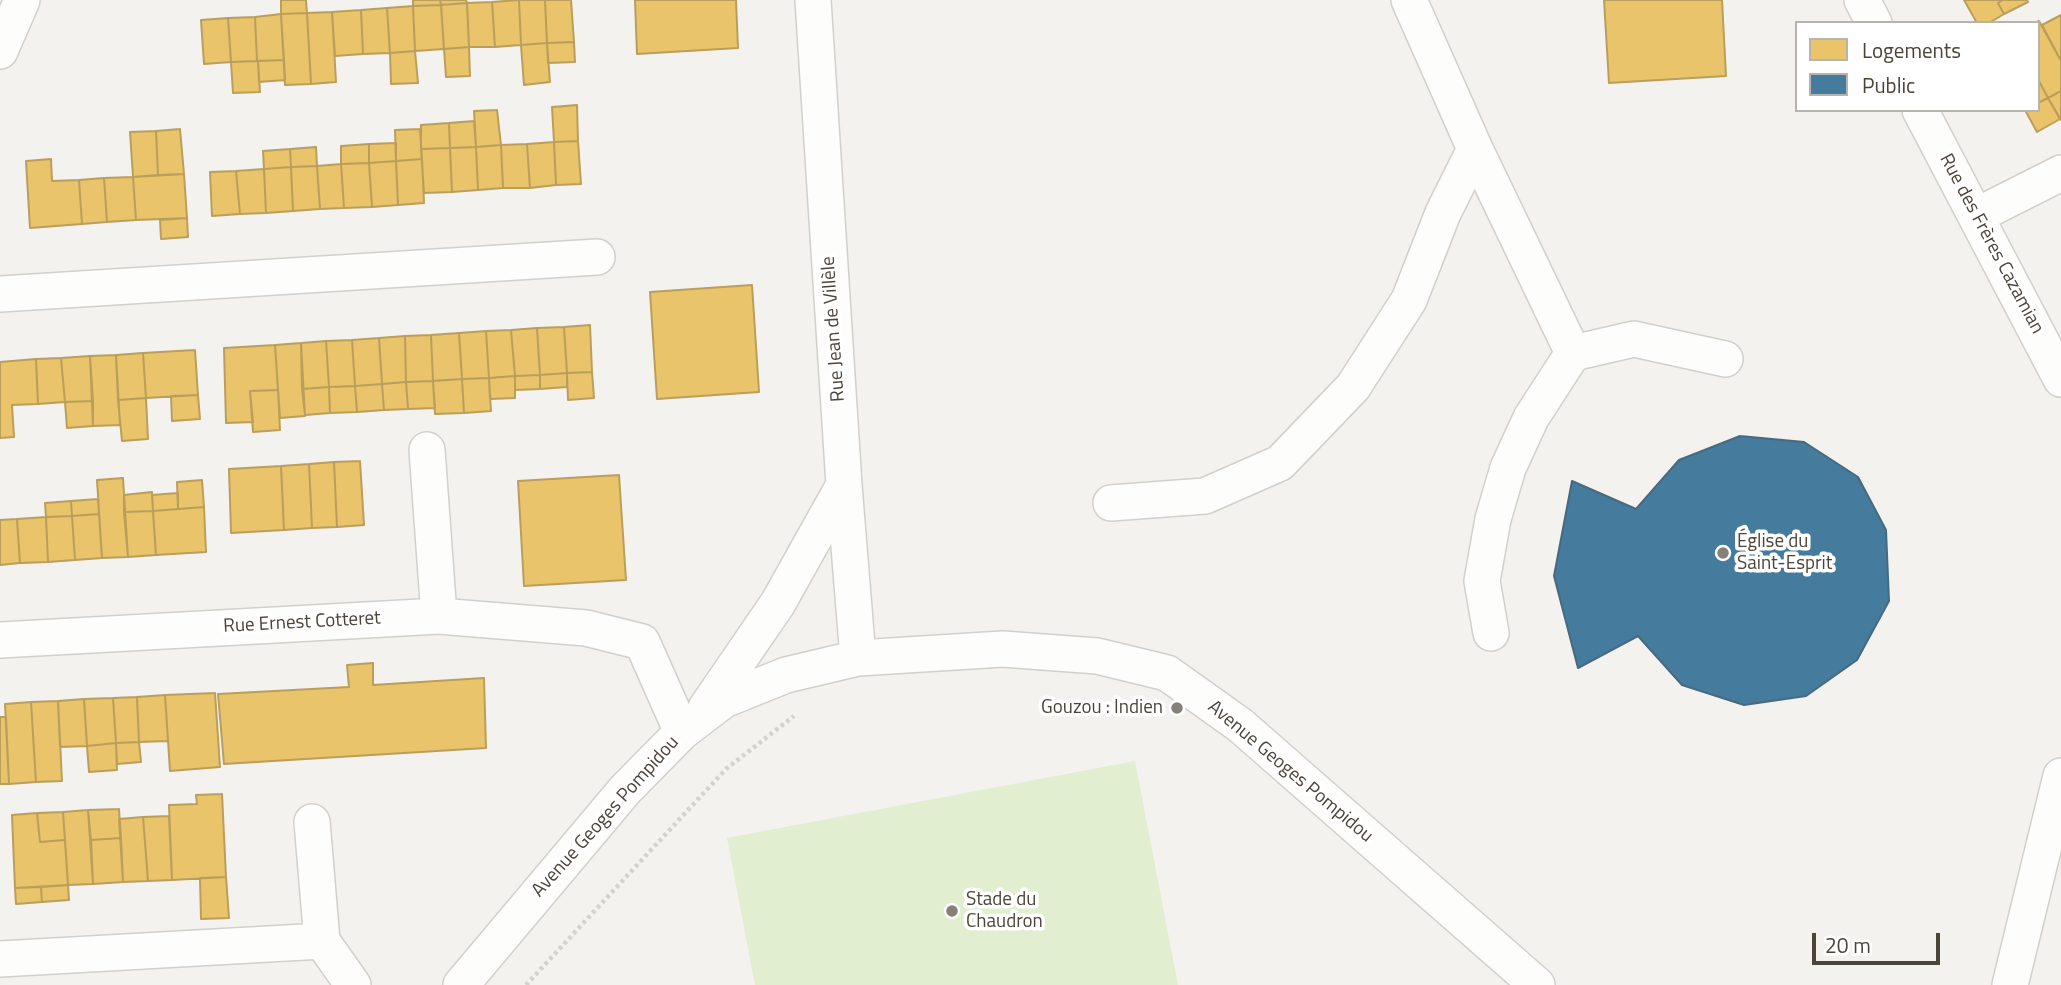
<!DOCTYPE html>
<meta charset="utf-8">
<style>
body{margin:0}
#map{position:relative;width:2061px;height:985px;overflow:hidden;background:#f4f2ee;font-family:"Titillium Web",sans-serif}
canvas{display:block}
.legend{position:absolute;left:1795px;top:21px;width:245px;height:91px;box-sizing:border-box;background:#fff;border:2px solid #b7b4b0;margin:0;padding:9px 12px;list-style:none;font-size:21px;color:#4b4439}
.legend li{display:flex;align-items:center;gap:14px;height:35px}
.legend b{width:35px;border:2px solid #b7b4b0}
.scale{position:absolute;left:1812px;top:933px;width:128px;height:32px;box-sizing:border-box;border:4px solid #4b4439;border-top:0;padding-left:9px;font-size:21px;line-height:24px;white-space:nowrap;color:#4b4439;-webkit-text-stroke:5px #fff;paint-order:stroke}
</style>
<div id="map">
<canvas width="2061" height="985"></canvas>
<ul class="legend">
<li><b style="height:19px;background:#e9c46a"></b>Logements</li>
<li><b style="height:19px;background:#457b9d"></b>Public</li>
</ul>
<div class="scale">20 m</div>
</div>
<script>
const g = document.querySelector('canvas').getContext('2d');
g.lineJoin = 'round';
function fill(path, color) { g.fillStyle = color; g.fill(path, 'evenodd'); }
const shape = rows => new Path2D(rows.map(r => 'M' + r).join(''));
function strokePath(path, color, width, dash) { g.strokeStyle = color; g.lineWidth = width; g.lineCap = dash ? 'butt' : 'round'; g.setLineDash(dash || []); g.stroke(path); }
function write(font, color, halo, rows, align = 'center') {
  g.font = font + ' "Titillium Web",sans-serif'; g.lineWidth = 7; g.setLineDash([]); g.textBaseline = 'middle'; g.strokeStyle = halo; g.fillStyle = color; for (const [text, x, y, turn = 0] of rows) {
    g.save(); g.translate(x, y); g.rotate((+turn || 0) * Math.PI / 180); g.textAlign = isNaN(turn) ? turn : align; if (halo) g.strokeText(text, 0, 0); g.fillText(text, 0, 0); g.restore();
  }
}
fill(shape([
 [1135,761,1178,985,755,985,727,838]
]), '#e1eecf');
const homes = shape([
 [281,0,306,0,307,13,281,14,281,0],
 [413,0,440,0,441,5,413,6,413,0],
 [440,0,466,0,467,3,441,5,440,0],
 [519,0,521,45,495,47,492,2,519,0],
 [519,0,545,0,547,43,521,45,519,0],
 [545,0,571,0,574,42,547,43,545,0],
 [635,0,736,0,738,48,637,54,635,0],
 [1604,0,1722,0,1726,76,1609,83,1604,0],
 [1964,0,2003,0,1998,3,2004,14,1989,23,1977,23,1964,0],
 [2003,0,2027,0,2028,2,2004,14,1998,3,2003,0],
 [492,2,495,47,469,47,467,3,492,2],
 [467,3,469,47,444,49,441,5,467,3],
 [441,5,444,49,415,51,413,6,441,5],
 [413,6,415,51,390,53,387,8,413,6],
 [387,8,390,53,363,54,361,10,387,8],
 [361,10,363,54,335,56,332,12,361,10],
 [332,12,336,82,311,84,307,13,332,12],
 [307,13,311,84,285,85,281,14,307,13],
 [281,14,284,60,257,61,255,17,281,14],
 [2061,15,2061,61,2042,25,2061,15],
 [255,17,257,61,231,62,228,18,255,17],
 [228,18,231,62,204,64,201,20,228,18],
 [2039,21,2061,61,2061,91,2048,98,2038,79,2038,23,2035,23,2039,21],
 [574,42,575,62,548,63,547,43,574,42],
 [547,43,550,82,524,85,521,45,547,43],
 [469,47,470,76,446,77,444,49,469,47],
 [415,51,418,83,391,84,390,53,415,51],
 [284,60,285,80,259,82,258,61,284,60],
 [258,61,260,92,233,93,231,62,258,61],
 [2038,79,2048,98,2038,103,2038,79],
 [2061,91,2061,120,2048,98,2061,91],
 [2048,98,2060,119,2037,132,2025,110,2038,110,2038,103,2048,98],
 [577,105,578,141,554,142,552,107,577,105],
 [497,110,501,145,476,147,474,111,497,110],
 [474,121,476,147,450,148,449,123,474,121],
 [449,123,450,148,421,149,421,125,449,123],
 [180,129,184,174,158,175,156,131,180,129],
 [420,129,422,159,396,161,395,130,420,129],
 [156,131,158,175,133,177,130,132,156,131],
 [578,141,581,184,556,185,554,142,578,141],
 [554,142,556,185,530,188,527,144,554,142],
 [396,143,396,161,369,163,369,144,396,143],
 [369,144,369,163,341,164,341,146,369,144],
 [527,144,530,188,503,188,501,145,527,144],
 [501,145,503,188,478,190,476,147,501,145],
 [316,147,317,166,291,167,290,149,316,147],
 [476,147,478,190,452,192,450,148,476,147],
 [450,148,452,192,424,193,421,149,450,148],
 [290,149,291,167,264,169,263,151,290,149],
 [51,159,52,181,79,180,82,224,30,228,26,161,51,159],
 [422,159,424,203,398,205,396,161,422,159],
 [396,161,398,205,372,207,369,163,396,161],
 [369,163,372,207,344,208,341,164,369,163],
 [341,164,344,208,320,209,317,166,341,164],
 [317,166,320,209,293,211,291,167,317,166],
 [291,167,293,211,266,213,264,169,291,167],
 [264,169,266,213,240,214,236,171,264,169],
 [236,171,240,214,212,216,210,172,236,171],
 [184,174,187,218,136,220,133,177,184,174],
 [133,177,136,220,107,222,104,178,133,177],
 [104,178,107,222,82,224,79,180,104,178],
 [187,218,188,237,161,239,160,220,187,218],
 [752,285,759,392,657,399,650,292,752,285],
 [590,325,592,372,567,373,564,327,590,325],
 [564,327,567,373,540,375,537,328,564,327],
 [537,328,540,375,515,376,511,330,537,328],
 [511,330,515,376,489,378,486,331,511,330],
 [486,331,489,378,462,379,459,333,486,331],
 [459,333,462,379,433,381,431,335,459,333],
 [431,335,433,381,406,382,405,336,431,335],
 [405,336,406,382,382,384,379,338,405,336],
 [379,338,382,384,355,386,352,340,379,338],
 [352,340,355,386,329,387,326,341,352,340],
 [326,341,329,387,302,389,301,343,326,341],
 [301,343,305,416,280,418,275,345,301,343],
 [275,345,278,390,250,391,253,422,226,423,224,348,275,345],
 [195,350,198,395,146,398,143,353,195,350],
 [143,353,146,398,118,400,116,355,143,353],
 [116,355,120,425,93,426,90,356,116,355],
 [90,356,93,401,65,402,61,358,90,356],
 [61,358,65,402,38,404,36,359,61,358],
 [36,359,38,404,12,405,14,437,0,438,0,362,36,359],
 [592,372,594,398,568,400,567,373,592,372],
 [567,373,567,387,540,389,540,375,567,373],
 [540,375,540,389,515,390,515,376,540,375],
 [515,376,515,398,490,399,489,378,515,376],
 [489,378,491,411,464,413,462,379,489,378],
 [462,379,464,413,435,414,433,381,462,379],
 [433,381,435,408,408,409,406,382,433,381],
 [406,382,408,409,384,410,382,384,406,382],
 [382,384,384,410,357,412,355,386,382,384],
 [355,386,357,412,330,413,329,387,355,386],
 [329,387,330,413,305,415,302,389,329,387],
 [278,390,280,430,253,432,250,391,278,390],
 [198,395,200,419,172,421,171,396,198,395],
 [146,398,148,439,122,441,118,400,146,398],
 [93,401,93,426,67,428,65,402,93,401],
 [360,461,364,525,337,527,334,462,360,461],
 [334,462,337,527,312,528,309,464,334,462],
 [309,464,312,528,284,530,281,466,309,464],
 [281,466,284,530,231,533,229,469,281,466],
 [619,475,626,580,524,586,518,481,619,475],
 [123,478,128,557,102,558,97,480,123,478],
 [202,480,204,507,178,509,177,482,202,480],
 [152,492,153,511,124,512,124,495,152,492],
 [178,493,178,509,153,511,152,495,178,493],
 [98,499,99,514,72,516,71,501,98,499],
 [71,501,72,516,46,517,45,503,71,501],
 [204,507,206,552,156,555,153,511,204,507],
 [153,511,156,555,128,557,124,512,153,511],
 [99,514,102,558,75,560,72,516,99,514],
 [72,516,75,560,48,562,46,517,72,516],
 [46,517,48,562,20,563,17,519,46,517],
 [17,519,20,563,0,565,0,520,17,519],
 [373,663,373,685,484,678,486,748,224,764,218,694,349,687,347,665,373,663],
 [215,693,220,767,170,771,165,695,215,693],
 [165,695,168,741,139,742,137,697,165,695],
 [137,697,139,742,116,743,113,698,137,697],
 [113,698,116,743,87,746,84,699,113,698],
 [84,699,87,746,60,747,58,701,84,699],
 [58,701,62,781,36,782,31,702,58,701],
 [31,702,36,782,9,784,5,704,31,702],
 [0,717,6,717,9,784,0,784,0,717],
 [139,742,141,762,117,764,116,743,139,742],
 [116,743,117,770,89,772,87,746,116,743],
 [222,794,226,877,172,880,169,805,197,804,196,795,222,794],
 [119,809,121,838,91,840,88,810,119,809],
 [88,810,93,884,68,885,63,812,88,810],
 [63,812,65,840,40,842,37,813,63,812],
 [37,813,40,842,65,840,68,885,15,888,12,815,37,813],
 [169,816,172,880,148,881,143,817,169,816],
 [143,817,148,881,123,882,119,819,143,817],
 [121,838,123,882,93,884,91,840,121,838],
 [226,877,229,918,201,919,200,878,226,877],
 [68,885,69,900,42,902,41,887,68,885],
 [41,887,42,902,16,904,15,888,41,887]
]);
fill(homes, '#e9c46a');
strokePath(homes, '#ba9e5b', 2);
const public = shape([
 [1740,436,1804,442,1858,477,1886,530,1889,601,1857,660,1806,696,1744,705,1682,685,1638,636,1578,668,1554,576,1572,481,1636,509,1679,460,1740,436]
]);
fill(public, '#457b9d');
strokePath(public, '#476a7f', 2);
const street = shape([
 [813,0,844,485,858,658],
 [1409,0,1475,149,1573,353],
 [1862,0,1874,23],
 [0,51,22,0],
 [1920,110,2061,379],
 [1976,216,2061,173],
 [0,294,597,257],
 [1111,503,1205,496,1280,463,1353,387,1409,300,1443,213,1475,149],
 [439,616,586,628,642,642,682,732],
 [1491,633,1482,581,1493,519,1508,468,1531,418,1573,353,1634,339,1725,359],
 [0,640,439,616,427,450],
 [706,708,778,603,844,485],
 [312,822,322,941],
 [0,959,322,941,353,985],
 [461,985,625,790,682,732,724,700,786,675,858,658,1003,649,1097,656,1167,673,1240,725,1537,985],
 [2010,985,2061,776]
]);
strokePath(street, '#d2d0cb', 38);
strokePath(shape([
 [526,985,726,769,794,716]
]), '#d3d2cc', 4.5, [3.5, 3.5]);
strokePath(street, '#fdfdfc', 35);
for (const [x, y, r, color] of [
 [1723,553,7,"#868178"],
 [1177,708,7,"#868178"],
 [952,911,7,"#868178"]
]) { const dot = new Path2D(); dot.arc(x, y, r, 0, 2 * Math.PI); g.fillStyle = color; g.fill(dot); strokePath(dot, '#fff', 2.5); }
write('19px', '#4b4439', '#fff', [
 ["Rue des Frères Cazamian",1991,244,62],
 ["Rue Jean de Villèle",834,329,-94],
 ["Rue Ernest Cotteret",302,623,-3],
 ["Avenue Geoges Pompidou",1290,772,40],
 ["Avenue Geoges Pompidou",606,817,-48]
]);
write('19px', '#4b4439', '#fff', [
 ["Église du",1737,542],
 ["Saint-Esprit",1737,564],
 ["Gouzou : Indien",1163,708,"right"],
 ["Stade du",966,900],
 ["Chaudron",966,922]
], 'left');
</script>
